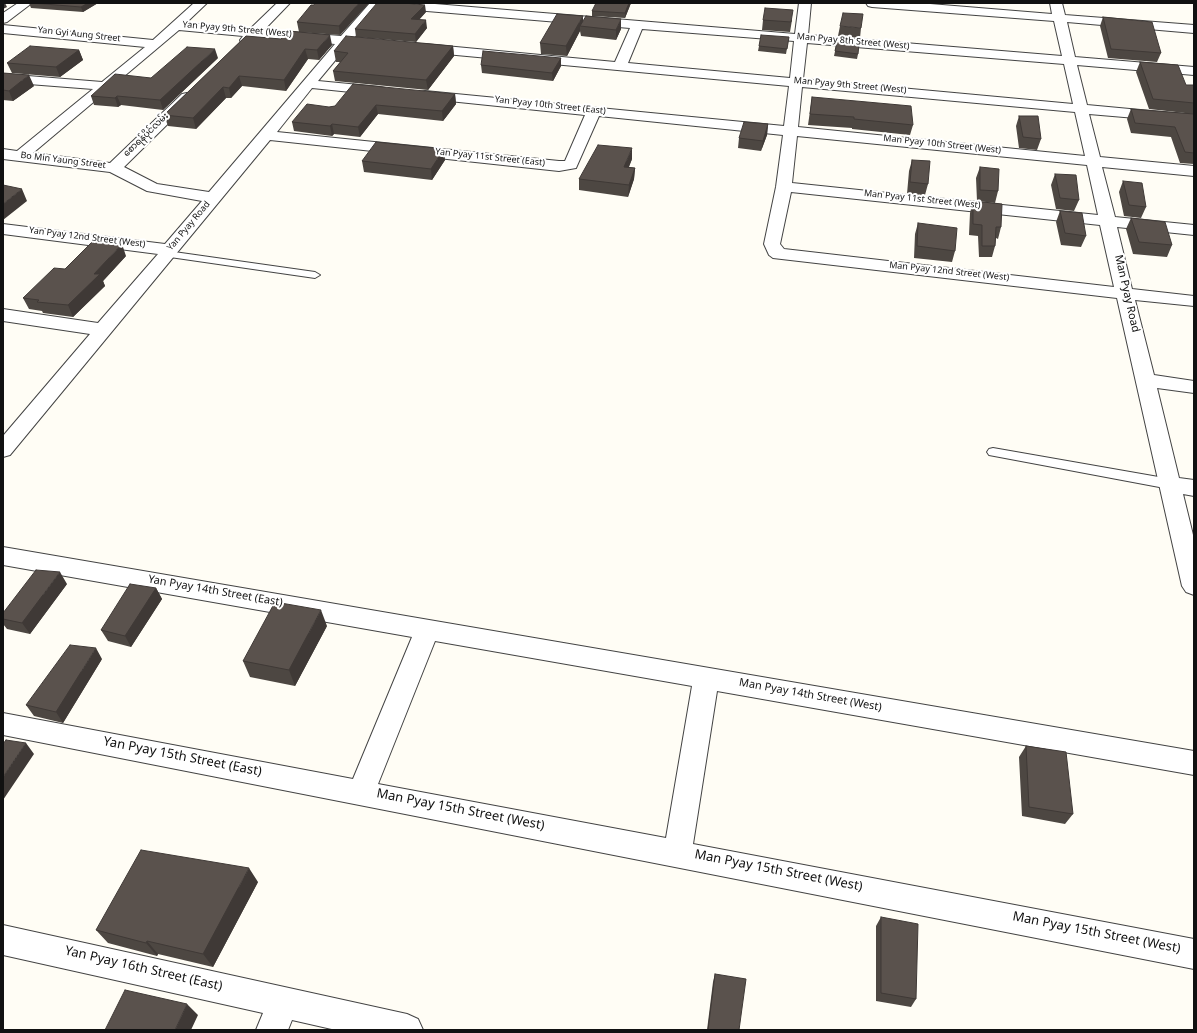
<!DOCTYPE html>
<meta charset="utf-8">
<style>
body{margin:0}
#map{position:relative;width:1197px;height:1033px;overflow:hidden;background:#fffdf5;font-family:Georgia,serif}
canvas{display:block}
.frame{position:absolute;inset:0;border:4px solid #111;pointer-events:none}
</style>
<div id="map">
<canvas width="1197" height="1033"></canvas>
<div class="frame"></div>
</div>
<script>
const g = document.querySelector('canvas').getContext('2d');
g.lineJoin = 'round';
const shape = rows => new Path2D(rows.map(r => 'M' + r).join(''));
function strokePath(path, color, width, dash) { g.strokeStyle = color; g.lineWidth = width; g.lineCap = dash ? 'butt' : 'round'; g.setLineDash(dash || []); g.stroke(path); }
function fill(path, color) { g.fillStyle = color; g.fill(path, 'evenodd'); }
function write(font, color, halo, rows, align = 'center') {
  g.font = font + ' Georgia,"Noto Sans Myanmar",serif'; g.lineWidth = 4; g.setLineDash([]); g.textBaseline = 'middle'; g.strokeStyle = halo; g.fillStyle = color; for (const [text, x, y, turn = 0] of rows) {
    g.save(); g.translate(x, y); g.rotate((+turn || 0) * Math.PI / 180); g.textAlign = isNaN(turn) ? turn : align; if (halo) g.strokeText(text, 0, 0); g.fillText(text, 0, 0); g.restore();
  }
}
const service = shape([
 [167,251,315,272,320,275,315,278,163,256,162,254,163,252,167,251],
 [993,448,1170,479,1174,481,1176,484,1174,487,1170,489,989,455,987,452,989,449,993,448]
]);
const minor = shape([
 [18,3,32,3,7,22,3,23,3,13,18,3],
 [194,3,207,3,186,23,250,29,277,3,290,3,264,30,341,36,370,3,423,3,795,34,799,3,811,3,808,35,1062,56,1054,21,872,7,868,6,866,3,918,3,1052,14,1050,3,1062,3,1065,15,1194,25,1194,33,1067,22,1075,57,1194,67,1194,75,1077,65,1087,105,1194,115,1194,123,1089,114,1100,157,1194,166,1194,176,1102,167,1115,217,1194,225,1194,235,1117,227,1132,289,1194,296,1194,306,1135,300,1154,375,1194,381,1194,393,1157,388,1179,478,1194,480,1194,496,1183,494,1194,539,1194,595,1186,592,1182,586,1117,298,773,258,769,255,764,244,776,187,783,135,599,116,576,168,559,171,270,140,10,455,3,457,3,436,90,334,3,321,3,309,98,323,158,254,3,234,3,224,165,244,202,201,147,191,110,172,3,159,3,149,17,151,93,89,3,82,3,74,102,82,145,47,3,33,3,25,153,40,194,3],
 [379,7,630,28,615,62,424,44,419,45,417,48,419,51,424,52,789,86,784,126,425,91,420,92,418,95,420,98,585,115,565,161,559,161,277,132,312,88,380,95,385,94,387,91,385,88,380,87,318,81,348,45,372,47,377,46,378,43,377,40,354,38,379,7],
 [642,29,794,41,790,78,628,63,642,29],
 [179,30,243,36,240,40,241,43,246,44,251,43,257,37,335,44,209,192,157,184,124,167,192,100,194,97,192,94,187,93,182,94,110,163,33,153,179,30],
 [807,43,1064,64,1073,104,803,79,807,43],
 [802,87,1075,112,1085,156,798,127,802,87],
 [797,136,1087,165,1098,215,792,183,797,136],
 [791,192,1100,225,1114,287,784,249,780,244,791,192],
 [3,547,1194,751,1194,775,717,691,693,844,1194,939,1194,969,3,735,3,713,353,779,412,637,3,565,3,547],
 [435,641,692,686,666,838,378,784,435,641],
 [3,925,407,1014,418,1019,423,1030,336,1030,292,1020,288,1030,256,1030,263,1013,3,955,3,925]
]);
strokePath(service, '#444', 2);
strokePath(minor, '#444', 2);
fill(service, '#fff');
fill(minor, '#fff');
fill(shape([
 [29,3,98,3,83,12,31,8],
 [369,3,340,35,299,32,297,22],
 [631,3,625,18,592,16,592,11],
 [426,12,419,20,427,28,416,42,356,37,355,29],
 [1103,17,1161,53,1157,62,1108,58,1100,26],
 [763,20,792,20,790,32,762,30],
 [583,21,621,29,616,40,581,36,580,31,567,56,541,54,540,43],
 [840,26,861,28,860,38,838,36],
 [246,36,332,45,319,60,308,59,286,91,242,86,231,98,226,98,196,129,168,126,164,115],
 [789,37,786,54,758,51,759,46],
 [837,42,858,54,857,59,834,56],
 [453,46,454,56,428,90,335,81,333,71,340,62,336,62,334,51],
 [79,50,83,60,60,77,12,73,7,63],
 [218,58,163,110,121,105,118,107,94,105,91,96],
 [561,58,561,66,553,81,482,73,481,65],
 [1140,62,1186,85,1194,85,1194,114,1149,109,1136,72],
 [3,73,34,86,13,101,3,100],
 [455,94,456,104,443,121,378,114,360,137,334,134,332,136,294,131,292,122,329,107],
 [812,97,913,125,910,135,852,129,852,128,808,125],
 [1131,109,1194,114,1194,164,1180,163,1171,137,1131,133,1127,119],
 [1019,116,1041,139,1037,150,1019,148,1016,126],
 [768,124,767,135,761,151,738,148,739,138],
 [632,159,629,167,635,168,634,179,628,197,579,190,579,179],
 [445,160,432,180,364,172,362,161],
 [912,160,928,184,925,195,907,194,909,171],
 [980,167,998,191,995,203,977,201,976,178],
 [1055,174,1079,200,1074,211,1056,209,1051,185],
 [1123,181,1146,207,1141,218,1124,216,1119,192],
 [973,201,1001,227,998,239,996,238,995,246,992,257,979,257,978,236,969,235,970,213],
 [1060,211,1086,236,1081,247,1061,245,1056,222],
 [1131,218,1172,245,1167,257,1133,254,1126,229],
 [918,223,955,251,952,262,914,258,915,234],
 [126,256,103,281,105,286,73,317,43,313,42,311,29,309,23,298,65,269],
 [67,584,30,634,7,629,3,624,3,613],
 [156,588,162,599,131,647,108,641,101,630],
 [327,626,295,686,250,677,243,661],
 [102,659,63,723,34,716,26,705],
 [1026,746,1073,814,1065,824,1022,816,1019,757],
 [258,882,213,967,158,954,157,956,108,943,96,930],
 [881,917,916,999,911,1007,876,1001,876,926],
 [715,974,739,1030,707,1030,713,982]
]), '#4d4742');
fill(shape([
 [3,3,5,3,7,7,3,9],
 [88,3,98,3,83,12,81,7],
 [359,3,369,3,340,35,339,26],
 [629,3,631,3,625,18,625,13],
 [425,5,426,12,412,27,411,19],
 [583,16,583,26,580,26,580,31,567,56,566,46],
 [621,19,621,29,616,40,616,30],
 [426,20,427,28,416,42,415,34],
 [330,35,332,45,319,60,317,50],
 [453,46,454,56,428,90,426,80],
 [215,49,218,58,163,110,160,100],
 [305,49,308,59,286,91,284,80],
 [79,50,83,60,60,77,56,67],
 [561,58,561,66,553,81,552,73],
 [29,75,34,86,13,101,9,91],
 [239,76,242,86,231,98,229,88],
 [223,87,226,98,196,129,193,118],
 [455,94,456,104,443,121,442,111],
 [117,96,121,105,118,107,115,98],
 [376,105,378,114,360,137,358,127],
 [332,124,334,134,332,136,330,126],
 [768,124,767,135,761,151,763,141],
 [632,148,632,159,624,178,624,167],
 [444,149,445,160,432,180,431,169],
 [635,168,634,179,628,197,629,185],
 [22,189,27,201,3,220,3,204],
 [122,244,126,256,103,281,105,286,73,317,68,305,94,274],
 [60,572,67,584,30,634,22,623],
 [156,588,162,599,131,647,125,636],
 [321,610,327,626,295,686,289,670],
 [96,648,102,659,63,723,56,712],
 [26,743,34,754,3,800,3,777],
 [249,868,258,882,213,967,203,954],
 [147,941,158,954,157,956,146,943],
 [187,1004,198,1015,191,1030,175,1030]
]), '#3f3936');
const building = shape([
 [32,3,88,3,81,7,32,3],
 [315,3,359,3,339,26,297,22,311,5,314,5,315,3],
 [377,3,404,3,425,5,411,19,426,20,415,34,355,29,377,3],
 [596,3,629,3,625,13,592,11,596,3],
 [765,8,793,10,791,22,763,20,765,8],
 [843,13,863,14,861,28,840,26,843,13],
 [557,14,583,16,566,46,540,43,557,14],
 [586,16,621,19,616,30,580,26,586,16],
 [1103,17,1152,22,1161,53,1111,49,1103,17],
 [289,31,330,35,317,50,305,49,284,80,239,76,229,88,223,87,193,118,164,115,246,36,281,39,289,31],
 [761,35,789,37,787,49,759,46,761,35],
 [346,36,453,46,426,80,333,71,348,53,334,51,346,36],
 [837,42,859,44,858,54,835,51,837,42],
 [30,46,79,50,56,67,7,63,30,46],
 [187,47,215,49,160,100,117,96,115,98,91,96,115,74,151,78,187,47],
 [483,51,561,58,552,73,481,65,483,51],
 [1140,62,1178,65,1186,85,1194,85,1194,103,1153,99,1140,62],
 [3,73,29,75,9,91,3,90,3,73],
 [353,84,455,94,442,111,376,105,358,127,332,124,330,126,292,122,307,104,329,107,335,106,353,84],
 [812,97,911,106,913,125,854,119,854,117,810,114,812,97],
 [1131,109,1194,114,1194,153,1185,152,1175,127,1135,123,1131,109],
 [1019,116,1038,116,1041,139,1023,137,1019,116],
 [744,122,768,124,763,141,739,138,744,122],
 [376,142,444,149,431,169,362,161,376,142],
 [598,145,632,148,624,167,635,168,629,185,579,179,598,145],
 [912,160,930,161,928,184,910,182,912,160],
 [980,167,999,169,998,191,980,190,980,167],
 [1055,174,1076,175,1079,200,1060,198,1055,174],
 [1123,181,1142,183,1146,207,1129,205,1123,181],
 [3,185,22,189,3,204,3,185],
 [973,201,1002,204,1001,227,996,227,995,246,982,246,982,225,973,224,973,201],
 [1060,211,1082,213,1086,236,1065,233,1060,211],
 [1131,218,1165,222,1172,245,1139,242,1131,218],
 [918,223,957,228,955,251,917,246,918,223],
 [92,242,122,244,94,274,100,274,68,305,37,302,39,300,23,298,54,268,65,269,92,242],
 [36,570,60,572,22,623,3,619,3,613,36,570],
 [130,584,156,588,125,636,101,630,130,584],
 [275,602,321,610,289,670,243,661,275,602],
 [70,645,96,648,56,712,26,705,70,645],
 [6,740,26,743,3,777,3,744,6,740],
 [1026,746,1066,752,1073,814,1029,807,1026,746],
 [141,850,249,868,203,954,147,941,146,943,96,930,141,850],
 [881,917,918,924,916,999,881,993,881,917],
 [715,974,746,979,739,1030,708,1030,715,974],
 [125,990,187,1004,175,1030,105,1030,125,990]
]);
fill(building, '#5a524d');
strokePath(building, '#3f3936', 1);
write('9px', '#111', '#fff', [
 ["Yan Pyay 9th Street (West)",237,31,5],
 ["Yan Gyi Aung Street",79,36,6],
 ["Man Pyay 8th Street (West)",853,43,5],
 ["Man Pyay 9th Street (West)",850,87,5],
 ["Yan Pyay 10th Street (East)",550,107,6],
 ["စောရန်ပိုင်လမ်း",147,136,-44],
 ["Man Pyay 10th Street (West)",942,146,6],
 ["Yan Pyay 11st Street (East)",490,159,6],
 ["Bo Min Yaung Street",63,162,7],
 ["Man Pyay 11st Street (West)",922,201,6],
 ["Yan Pyay Road",190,227,-50],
 ["Yan Pyay 12nd Street (West)",87,239,7],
 ["Man Pyay 12nd Street (West)",949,273,6]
]);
write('11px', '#111', '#fff', [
 ["Man Pyay Road",1125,294,77],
 ["Yan Pyay 14th Street (East)",215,593,10],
 ["Man Pyay 14th Street (West)",810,697,10]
]);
write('13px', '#111', '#fff', [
 ["Yan Pyay 15th Street (East)",182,759,11],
 ["Man Pyay 15th Street (West)",460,812,11],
 ["Man Pyay 15th Street (West)",778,873,11],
 ["Man Pyay 15th Street (West)",1096,935,11],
 ["Yan Pyay 16th Street (East)",143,971,13]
]);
</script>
